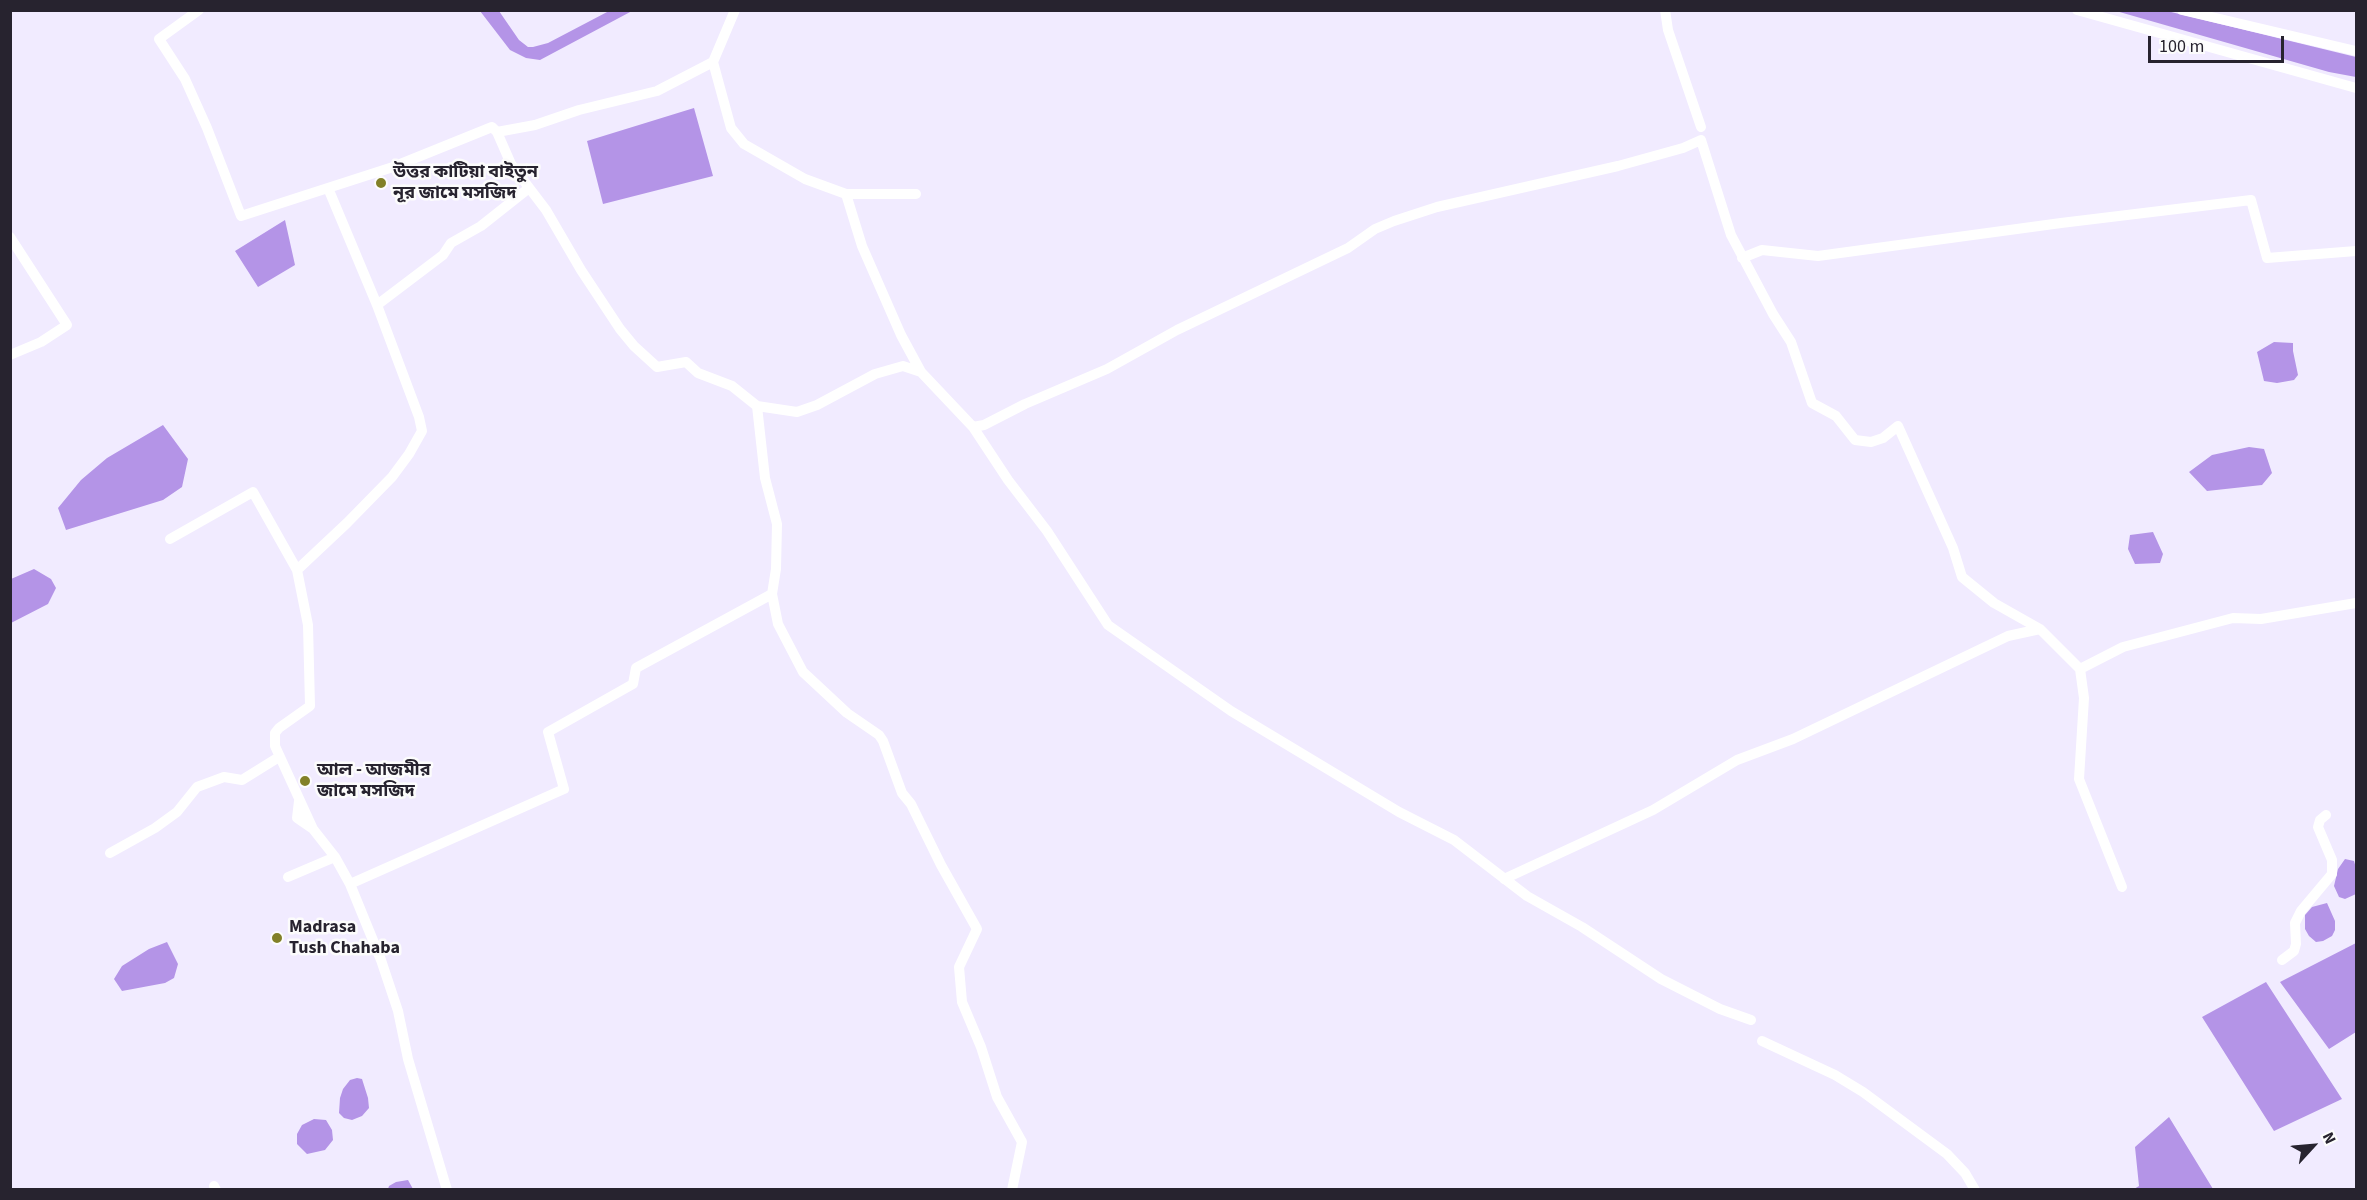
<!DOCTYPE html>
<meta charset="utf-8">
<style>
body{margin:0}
#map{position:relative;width:2367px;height:1200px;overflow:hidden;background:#f1ebff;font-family:"Source Sans 3",sans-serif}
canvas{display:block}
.frame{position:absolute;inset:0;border:12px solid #27232f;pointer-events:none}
.north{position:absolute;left:2283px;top:1116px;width:60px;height:60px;-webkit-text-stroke:4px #fcfcfc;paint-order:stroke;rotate:64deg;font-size:16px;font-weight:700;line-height:24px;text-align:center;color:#27232f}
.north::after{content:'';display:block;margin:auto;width:21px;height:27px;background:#27232f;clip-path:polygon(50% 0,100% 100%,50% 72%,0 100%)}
.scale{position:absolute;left:2148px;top:36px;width:136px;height:27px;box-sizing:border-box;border:3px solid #27232f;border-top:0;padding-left:8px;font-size:18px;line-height:21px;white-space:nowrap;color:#27232f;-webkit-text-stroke:4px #fcfcfc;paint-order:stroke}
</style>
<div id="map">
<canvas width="2367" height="1200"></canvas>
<div class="frame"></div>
<div class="north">N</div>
<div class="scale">100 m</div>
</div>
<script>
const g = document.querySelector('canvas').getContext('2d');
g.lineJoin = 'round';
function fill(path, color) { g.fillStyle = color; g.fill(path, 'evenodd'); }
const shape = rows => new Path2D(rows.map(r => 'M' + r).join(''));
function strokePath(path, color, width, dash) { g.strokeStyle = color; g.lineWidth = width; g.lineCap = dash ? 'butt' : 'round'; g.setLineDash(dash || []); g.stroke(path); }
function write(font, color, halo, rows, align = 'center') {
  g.font = font + ' "Source Sans 3","Noto Sans Bengali",sans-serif'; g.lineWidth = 5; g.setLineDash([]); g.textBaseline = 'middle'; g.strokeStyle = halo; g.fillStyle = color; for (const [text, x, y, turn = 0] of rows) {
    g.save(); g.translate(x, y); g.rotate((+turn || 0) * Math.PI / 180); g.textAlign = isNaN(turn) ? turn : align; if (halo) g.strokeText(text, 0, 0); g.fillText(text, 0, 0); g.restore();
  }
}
fill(shape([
 [480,11,499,11,519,40,528,47,533,47,548,43,609,11,632,11,540,60,526,58,510,50],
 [2116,11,2167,11,2356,57,2356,77,2329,72],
 [694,108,713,176,603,204,587,141],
 [285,220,295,265,258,287,235,251],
 [2274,342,2293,343,2293,351,2298,375,2294,380,2277,383,2264,381,2257,352],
 [163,425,188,459,182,487,163,500,66,530,58,508,81,480,107,458],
 [2249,447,2264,449,2272,473,2262,485,2207,491,2189,472,2212,455],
 [2153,532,2163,554,2160,563,2135,564,2128,549,2130,535],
 [34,569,51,579,56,588,48,604,11,623,11,579],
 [2345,859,2354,861,2356,868,2356,894,2345,899,2339,897,2334,886,2338,869],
 [2327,903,2335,921,2335,930,2332,936,2323,941,2316,942,2309,936,2305,929,2305,915,2312,907],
 [167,942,178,964,174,978,165,983,122,991,114,979,122,966,149,949],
 [2356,943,2356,1032,2329,1049,2280,982],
 [2266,982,2342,1099,2274,1131,2202,1017],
 [357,1078,362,1079,368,1098,369,1108,362,1116,352,1120,344,1118,339,1113,340,1098,343,1089,350,1080],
 [2169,1117,2213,1189,2134,1189,2139,1186,2135,1147],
 [314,1119,326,1120,332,1130,333,1140,325,1150,307,1154,297,1144,297,1134,302,1125],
 [408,1180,413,1189,388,1189,389,1186,396,1182]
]), '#b494e7');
strokePath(shape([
 [199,10,159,39,185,79,207,128,241,216,393,167,492,127,497,132,511,164,546,210,581,270,620,329,634,346,657,367,686,362,698,373,732,386,757,406,797,412,817,405,875,374,903,366,921,372,973,427,1008,480,1047,531,1108,625,1231,711,1399,812,1454,840,1527,896,1582,927,1661,979,1720,1009,1751,1020],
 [1665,10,1668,30,1701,127],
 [2077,10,2356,88],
 [2182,10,2356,51],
 [713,62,735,10],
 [497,132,535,125,579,110,657,91,713,62,731,128,744,144,805,179,846,194,862,246,901,335,921,372],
 [328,188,377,305,419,417,422,431,409,454,392,477,347,523,297,570,308,625,310,706,279,728,275,733,275,746,313,829,335,857,350,884,381,960,398,1011,408,1059,447,1190],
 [846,194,916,194],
 [10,237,67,325,41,342,10,355],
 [1742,258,1762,250,1818,256,2061,223,2251,200,2267,258,2356,251],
 [377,305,443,255,451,243,481,226,529,188],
 [757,406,765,478,777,524,776,569,772,594,778,624,803,672,847,713,879,735,883,741,902,793,911,804,941,865,977,929,959,967,962,1002,981,1047,997,1097,1022,1142,1012,1190],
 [973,427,984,425,1025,404,1107,369,1177,330,1348,248,1375,229,1394,221,1437,207,1618,166,1683,148,1701,140,1731,235,1773,314,1791,342,1812,403,1836,416,1855,440,1871,442,1883,438,1898,426,1953,548,1962,577,1994,603,2040,629,2080,669,2123,647,2233,618,2261,619,2356,603],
 [170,539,253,492,297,570],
 [2080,669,2084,698,2079,779,2122,887],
 [299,801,297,818,313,829],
 [110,853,155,828,177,812,197,787,224,777,242,780,279,757],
 [288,877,335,857],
 [1504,879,1653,810,1737,760,1793,739,2008,636,2040,629],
 [350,884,564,789,548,732,633,684,636,668,772,594],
 [2282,960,2294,951,2296,944,2295,923,2301,911,2332,874,2332,860,2318,827,2320,820,2326,815],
 [1762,1041,1835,1075,1863,1092,1947,1154,1965,1173,1975,1190],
 [214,1186,216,1190]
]), '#fff', 10);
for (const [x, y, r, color] of [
 [381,183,6,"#828028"],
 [305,781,6,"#828028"],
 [277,938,6,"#828028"]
]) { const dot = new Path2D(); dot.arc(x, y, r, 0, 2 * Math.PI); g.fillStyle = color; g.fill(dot); strokePath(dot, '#fcfcfc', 2); }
write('bold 18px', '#27232f', '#fcfcfc', [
 ["উত্তর কাটিয়া বাইতুন",393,173],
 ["নূর জামে মসজিদ",393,194],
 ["আল - আজমীর",317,771],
 ["জামে মসজিদ",317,792],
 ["Madrasa",289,928],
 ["Tush Chahaba",289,949]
], 'left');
</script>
